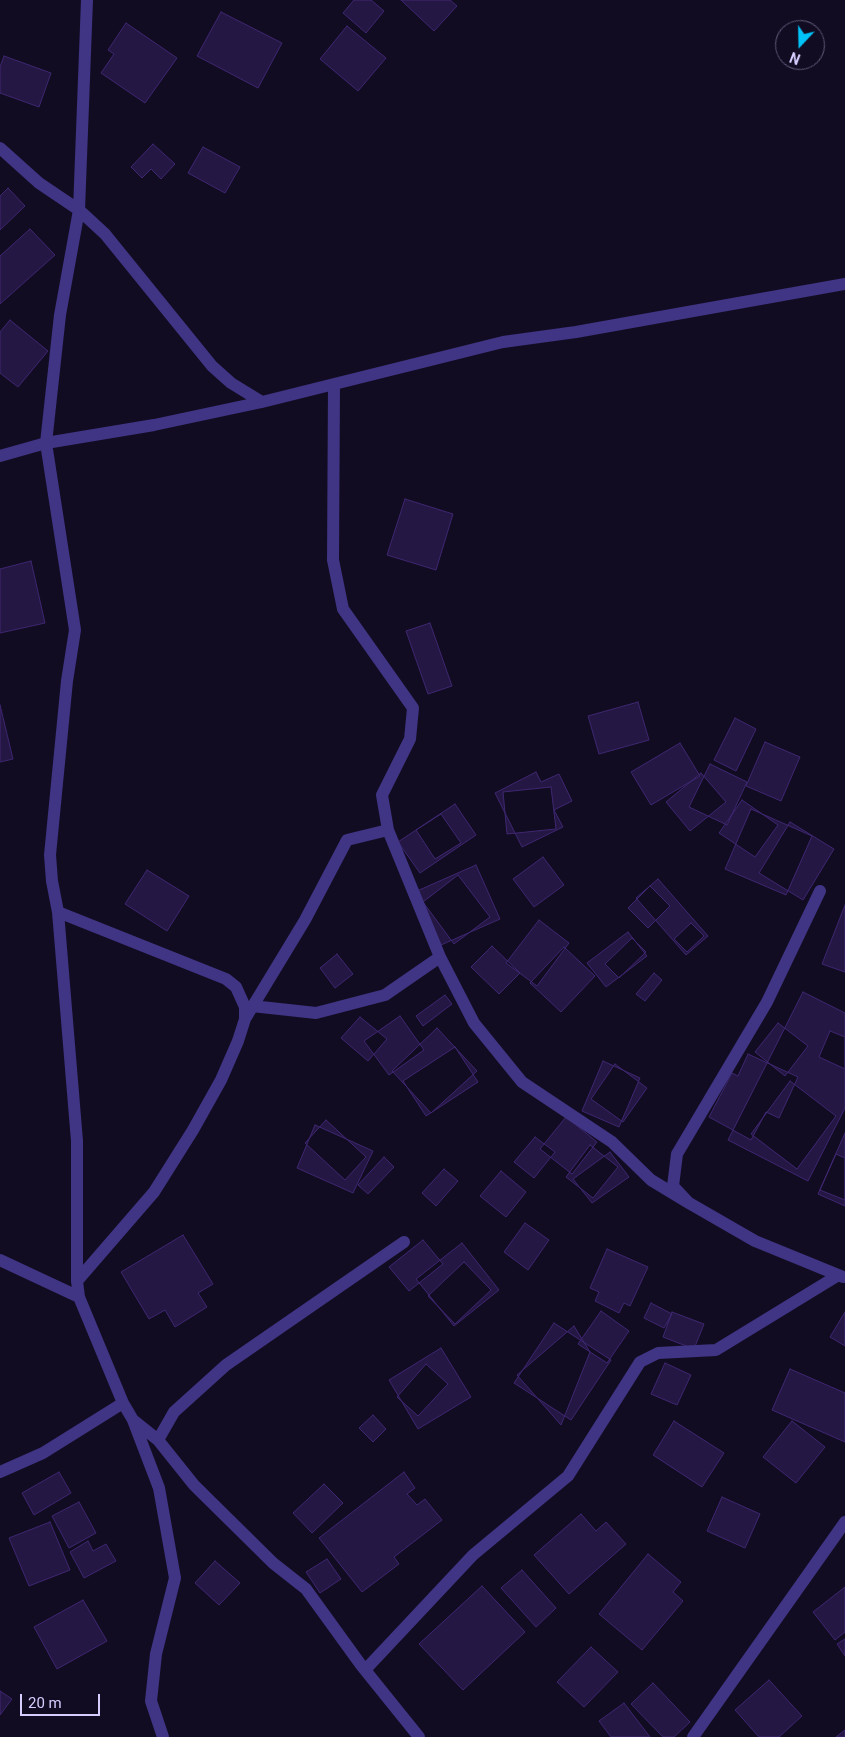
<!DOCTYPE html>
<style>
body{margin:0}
#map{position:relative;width:845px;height:1737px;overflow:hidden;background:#120c22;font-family:Roboto,sans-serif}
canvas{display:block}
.north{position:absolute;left:775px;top:20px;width:50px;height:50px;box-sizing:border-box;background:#120c22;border:1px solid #61597a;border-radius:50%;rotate:201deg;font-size:14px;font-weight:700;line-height:20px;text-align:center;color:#d8cdff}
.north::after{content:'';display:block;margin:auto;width:18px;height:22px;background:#00c3f8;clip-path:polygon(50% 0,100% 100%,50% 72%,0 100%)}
.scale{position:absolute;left:20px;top:1694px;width:80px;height:22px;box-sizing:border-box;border:2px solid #d8cdff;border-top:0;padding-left:6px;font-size:15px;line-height:18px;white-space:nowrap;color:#d8cdff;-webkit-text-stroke:4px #120c22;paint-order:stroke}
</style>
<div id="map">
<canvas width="845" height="1737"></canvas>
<div class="north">N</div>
<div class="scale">20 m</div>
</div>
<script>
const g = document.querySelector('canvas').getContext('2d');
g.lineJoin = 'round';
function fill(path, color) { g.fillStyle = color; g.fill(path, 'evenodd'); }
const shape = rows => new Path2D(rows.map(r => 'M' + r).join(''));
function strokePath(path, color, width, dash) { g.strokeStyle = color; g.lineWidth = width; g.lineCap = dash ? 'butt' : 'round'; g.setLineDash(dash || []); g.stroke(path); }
const building = shape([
 [354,0,371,0,384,11,366,33,343,13,354,0],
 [401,0,450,0,457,6,434,31,401,0],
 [221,12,282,43,258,88,197,56,221,12],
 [126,23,177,58,145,103,101,73,114,54,108,50,126,23],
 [347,26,386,58,358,91,320,59,347,26],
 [4,56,51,73,39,107,0,93,0,67,4,56],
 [153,144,175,164,161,179,151,169,142,178,131,167,153,144],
 [203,147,240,167,225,193,188,173,203,147],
 [8,188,25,206,0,230,0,196,8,188],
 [30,229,55,255,0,304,0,256,30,229],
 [10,320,48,351,18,387,0,373,0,332,10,320],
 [405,499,453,514,436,570,387,555,405,499],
 [31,561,45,623,0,633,0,569,31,561],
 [430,623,452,686,428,694,406,631,430,623],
 [638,702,649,740,599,754,588,716,638,702],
 [0,705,13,759,0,762,0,705],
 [735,718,756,729,736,771,714,760,735,718],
 [765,742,800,757,781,801,746,786,765,742],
 [680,743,700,776,651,805,631,772,680,743],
 [710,764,747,782,727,825,689,807,710,764],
 [536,772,541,782,559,774,572,801,554,810,563,827,522,847,495,793,536,772],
 [701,773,726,802,690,831,666,802,701,773],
 [551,787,556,829,507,834,503,792,551,787],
 [742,800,778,825,755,857,719,833,742,800],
 [455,804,476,835,420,873,398,842,455,804],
 [751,809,812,836,786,895,725,869,751,809],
 [441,814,461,843,435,859,416,830,441,814],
 [790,822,834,849,803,900,759,873,790,822],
 [543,857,564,885,534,907,513,879,543,857],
 [476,865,500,919,441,945,417,891,476,865],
 [147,870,189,896,167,931,125,904,147,870],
 [458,875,490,917,454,944,423,902,458,875],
 [658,879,708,936,686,955,636,898,658,879],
 [650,886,670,906,648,928,628,908,650,886],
 [845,905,845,972,822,964,845,905],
 [539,920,569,943,537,986,506,963,539,920],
 [691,923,704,936,687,952,674,939,691,923],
 [628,932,647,956,606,987,587,963,628,932],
 [632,938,646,952,619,978,605,964,632,938],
 [492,946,520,973,499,994,471,967,492,946],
 [564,947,595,976,561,1012,530,983,564,947],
 [337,954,353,974,335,988,320,968,337,954],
 [654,973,662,980,645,1001,636,994,654,973],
 [803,992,845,1013,845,1108,808,1181,728,1140,803,992],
 [445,995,452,1004,423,1026,416,1016,445,995],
 [400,1016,424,1050,389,1075,364,1041,400,1016],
 [360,1017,387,1039,368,1061,341,1038,360,1017],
 [778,1023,808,1046,785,1076,755,1052,778,1023],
 [437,1028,477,1071,431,1113,392,1071,437,1028],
 [830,1031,845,1037,845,1069,819,1057,830,1031],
 [455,1047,478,1082,426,1116,403,1081,455,1047],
 [748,1054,798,1077,779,1118,766,1112,751,1140,709,1117,732,1073,738,1076,748,1054],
 [603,1061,640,1078,619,1127,582,1111,603,1061],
 [615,1064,647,1088,623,1122,591,1099,615,1064],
 [790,1081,836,1116,797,1169,751,1134,790,1081],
 [566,1117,597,1142,572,1174,540,1149,566,1117],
 [326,1120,366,1157,345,1180,305,1143,326,1120],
 [315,1125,373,1151,353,1193,297,1168,315,1125],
 [845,1133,845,1206,818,1194,845,1133],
 [535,1137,555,1152,534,1178,514,1162,535,1137],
 [590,1145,618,1167,593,1198,566,1177,590,1145],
 [610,1152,629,1177,592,1203,573,1179,610,1152],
 [836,1154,845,1158,845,1200,820,1190,836,1154],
 [384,1157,394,1167,368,1194,358,1185,384,1157],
 [444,1169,458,1181,436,1206,422,1193,444,1169],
 [501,1171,526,1192,506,1217,480,1196,501,1171],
 [525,1223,549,1240,528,1270,504,1252,525,1223],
 [183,1235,213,1284,198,1293,207,1307,175,1327,165,1310,149,1319,121,1272,183,1235],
 [423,1240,443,1264,409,1291,389,1267,423,1240],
 [462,1243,499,1290,454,1326,416,1279,462,1243],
 [607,1249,648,1267,630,1306,624,1303,619,1313,595,1301,599,1292,590,1288,607,1249],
 [464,1262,491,1290,455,1324,428,1296,464,1262],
 [651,1303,672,1314,664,1328,644,1318,651,1303],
 [601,1311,629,1331,607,1363,578,1344,601,1311],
 [672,1312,704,1324,694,1349,663,1337,672,1312],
 [845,1312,845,1346,830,1337,845,1312],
 [554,1323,611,1360,571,1420,514,1383,554,1323],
 [574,1326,590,1352,561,1425,517,1375,574,1326],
 [441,1348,471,1397,418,1429,389,1380,441,1348],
 [665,1363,691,1375,677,1405,651,1394,665,1363],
 [426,1364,448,1384,418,1416,397,1397,426,1364],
 [790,1369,845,1393,845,1442,772,1410,790,1369],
 [373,1415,386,1429,373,1442,359,1428,373,1415],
 [674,1421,724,1453,702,1487,653,1455,674,1421],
 [792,1421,825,1447,796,1483,763,1457,792,1421],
 [59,1472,71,1493,34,1515,22,1493,59,1472],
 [404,1472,415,1488,407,1494,417,1505,425,1499,442,1520,394,1557,399,1564,362,1592,319,1538,404,1472],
 [324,1484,343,1503,312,1533,293,1513,324,1484],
 [722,1497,760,1514,745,1548,707,1531,722,1497],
 [79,1502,96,1533,69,1548,52,1516,79,1502],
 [581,1514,596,1531,606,1522,626,1544,569,1594,534,1555,581,1514],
 [50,1522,70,1570,29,1586,9,1538,50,1522],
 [88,1541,93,1551,106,1544,116,1561,84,1578,70,1552,88,1541],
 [648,1554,681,1582,673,1592,683,1601,642,1650,599,1614,648,1554],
 [327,1559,341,1579,320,1593,306,1572,327,1559],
 [215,1561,240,1583,219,1605,195,1583,215,1561],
 [522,1570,556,1608,536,1627,501,1588,522,1570],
 [482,1586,525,1632,463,1690,419,1644,482,1586],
 [845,1587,845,1632,835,1640,813,1612,845,1587],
 [83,1600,107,1641,57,1669,34,1627,83,1600],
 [845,1639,845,1656,837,1644,845,1639],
 [591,1647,618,1672,584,1707,557,1682,591,1647],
 [769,1680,802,1716,779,1737,759,1737,735,1710,769,1680],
 [653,1683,690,1722,674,1737,663,1737,631,1704,653,1683],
 [0,1691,12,1699,0,1715,0,1691],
 [624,1703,650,1737,611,1737,599,1721,624,1703],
 [845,1730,845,1737,836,1737,845,1730]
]);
fill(building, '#251744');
strokePath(building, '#3e2771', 1);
strokePath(shape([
 [87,0,79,210,60,315,46,443,75,630,67,681,50,855,52,881,58,912,77,1141,77,1281,79,1297,123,1403,133,1420,158,1440,194,1485,273,1563,306,1589,361,1665,419,1737],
 [0,148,39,183,79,210,105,234,212,366,231,383,262,402],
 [334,385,333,560,343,609,413,708,410,739,382,795,388,830,440,957,474,1023,522,1082,612,1142,651,1180,689,1203],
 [0,456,46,443,154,425,262,402,503,342,576,332,845,284],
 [820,891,767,1002,677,1154,673,1186,689,1203,755,1241,843,1277],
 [58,912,226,979,236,987,245,1007,245,1019,238,1041,221,1080,193,1130,154,1192,77,1281],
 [252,1006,316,1013,385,995,440,957],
 [245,1019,305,920,347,840,388,830],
 [0,1260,79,1297],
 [133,1420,159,1488,175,1578,156,1654,151,1701,163,1737],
 [158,1440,174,1412,226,1365,404,1242],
 [0,1472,43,1453,123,1403],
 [365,1670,473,1555,568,1476,640,1362,658,1353,716,1350,837,1276],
 [693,1737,845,1522]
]), '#403484', 12);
</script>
